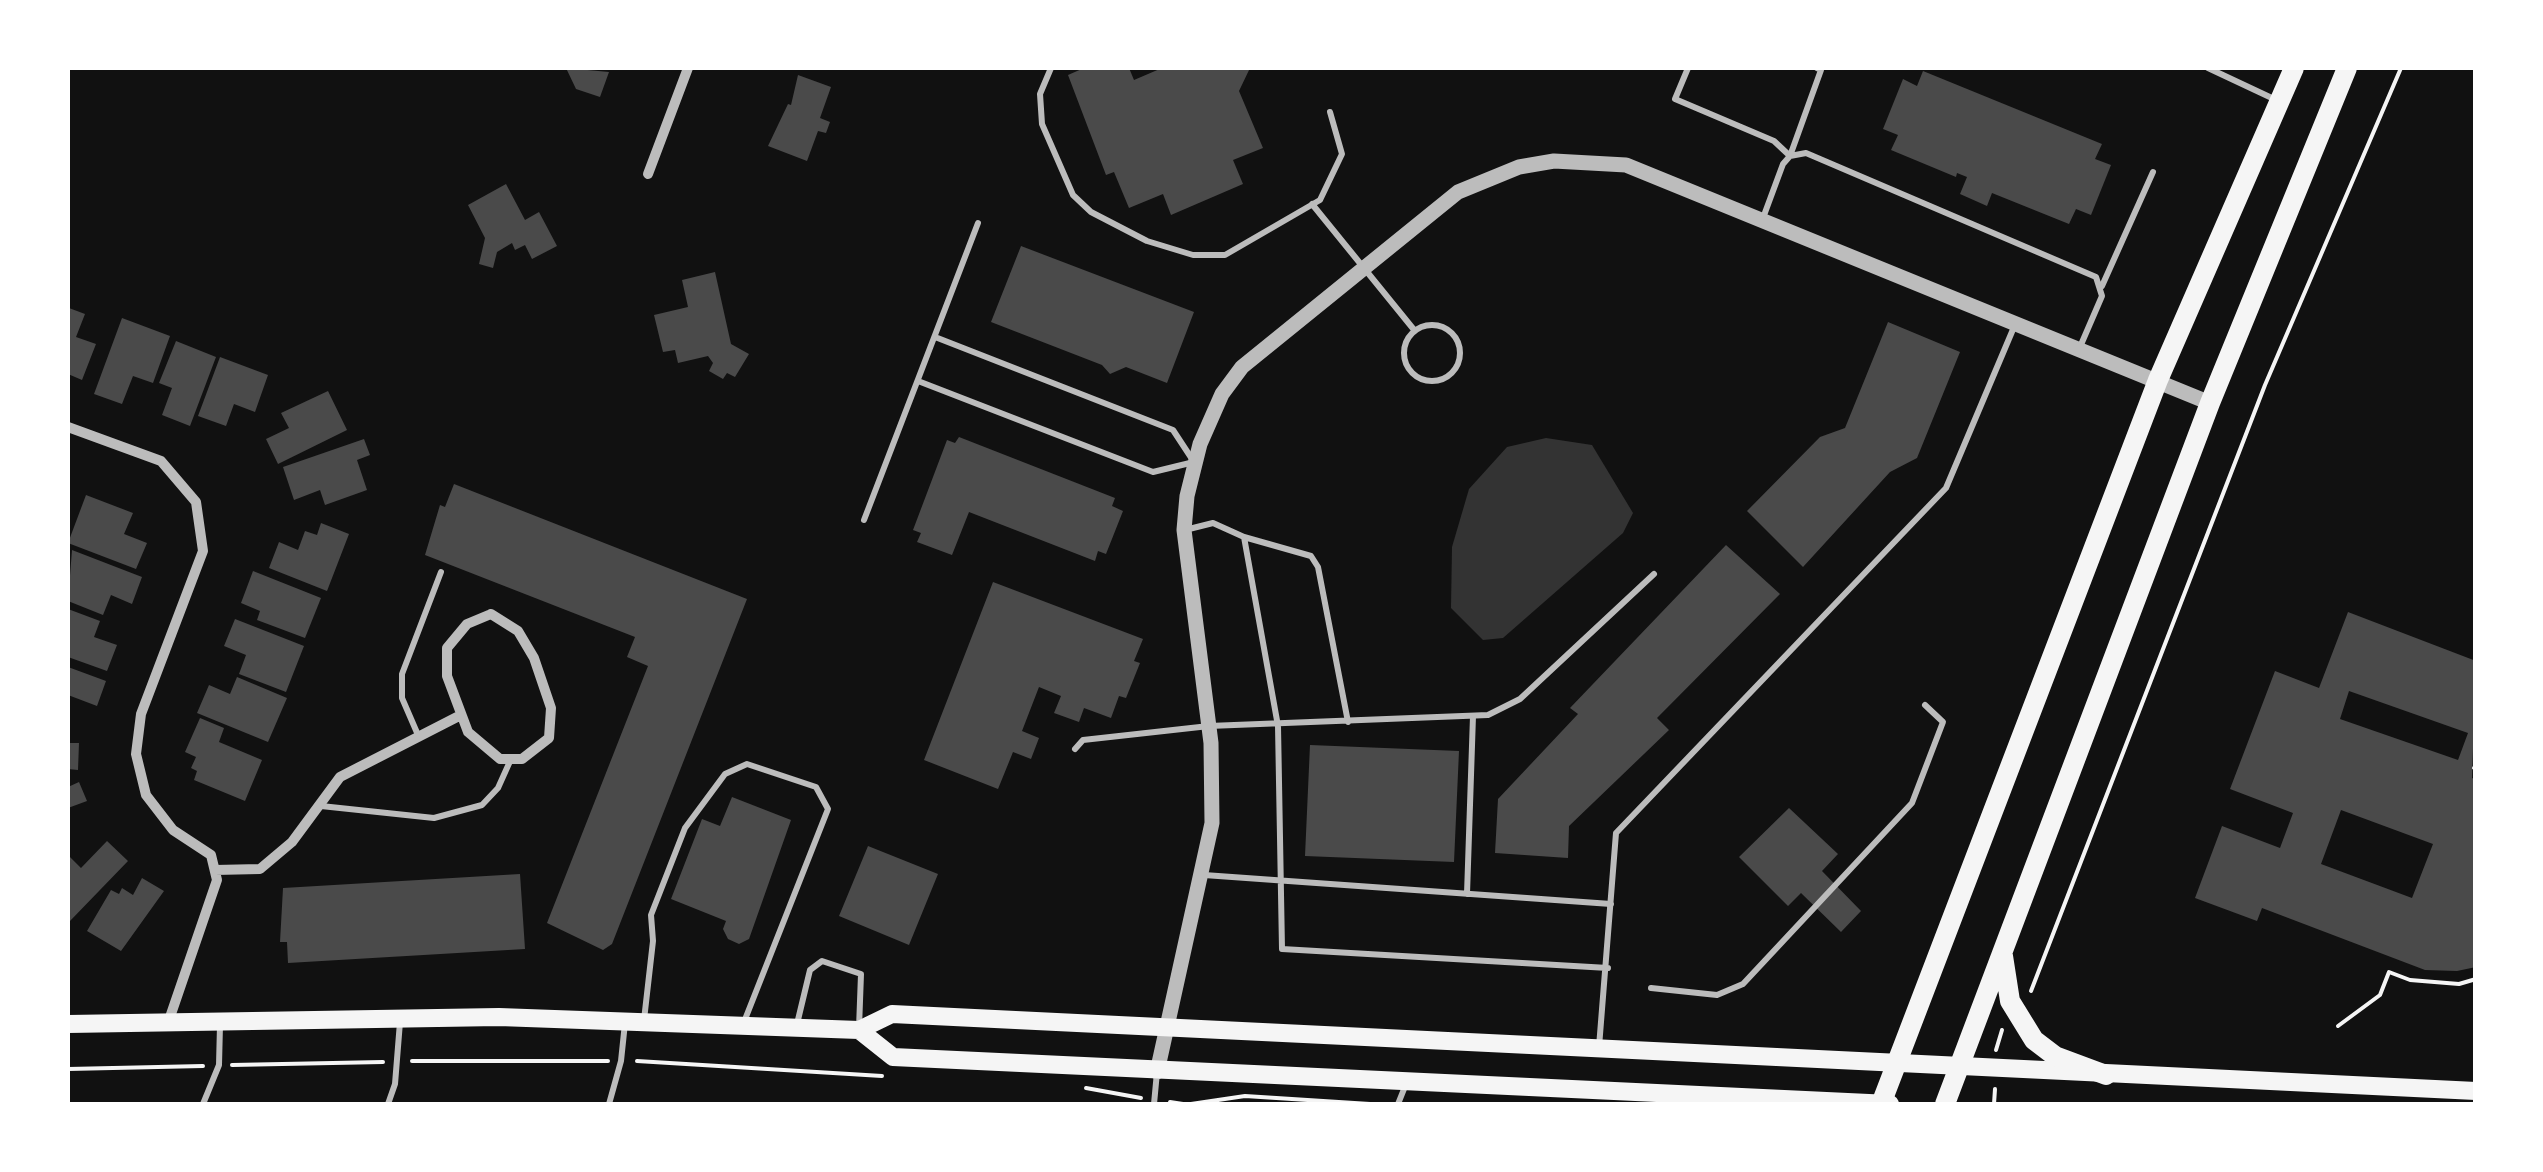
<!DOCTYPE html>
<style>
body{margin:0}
#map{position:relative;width:2543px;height:1172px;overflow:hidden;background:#111;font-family:Karla,sans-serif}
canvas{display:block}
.frame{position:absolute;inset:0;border:70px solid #fff;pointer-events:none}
</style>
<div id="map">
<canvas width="2543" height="1172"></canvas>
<div class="frame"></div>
</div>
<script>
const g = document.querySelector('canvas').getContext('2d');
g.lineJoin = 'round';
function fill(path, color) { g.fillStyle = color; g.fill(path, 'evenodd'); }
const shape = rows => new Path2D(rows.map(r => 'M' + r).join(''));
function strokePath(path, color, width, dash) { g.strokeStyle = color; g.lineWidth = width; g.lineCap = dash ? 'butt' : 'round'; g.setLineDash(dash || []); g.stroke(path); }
fill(shape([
 [1546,438,1592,445,1633,513,1623,533,1503,638,1483,640,1451,608,1452,547,1469,489,1507,447]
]), '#333');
fill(shape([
 [566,68,609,72,600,97,576,89],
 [1084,68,1129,68,1134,80,1162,68,1250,68,1239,91,1263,148,1233,160,1243,184,1171,215,1163,194,1129,208,1114,172,1106,175,1068,75],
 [1923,71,2102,144,2095,159,2111,165,2091,215,2076,209,2069,224,1992,193,1987,206,1960,194,1967,177,1957,173,1956,177,1891,150,1898,135,1883,129,1903,79,1917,86],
 [798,75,831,87,820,118,830,122,826,133,818,131,807,161,768,146,788,104,791,105],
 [506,184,525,220,539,212,557,246,532,259,525,245,515,250,512,243,497,252,493,268,479,264,485,238,468,205],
 [1021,246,1194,312,1167,383,1126,367,1110,374,1102,365,991,322],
 [715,272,731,344,749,354,735,377,727,373,723,379,709,371,713,363,708,356,678,363,675,350,663,352,654,315,688,307,682,280],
 [69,308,85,314,76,337,96,344,82,380,68,374],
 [122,318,170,336,153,383,133,376,122,404,94,394],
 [1888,322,1960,352,1917,458,1890,472,1803,567,1747,511,1820,437,1845,428],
 [176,341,216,357,190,426,162,415,172,388,159,383],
 [220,357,268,375,255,412,234,404,226,426,198,416],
 [328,391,347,430,278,464,266,439,289,428,281,413],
 [959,437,1115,498,1112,506,1123,511,1106,554,1098,551,1095,561,969,512,952,555,917,542,921,533,913,530,947,440,955,443],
 [364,439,370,455,357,460,367,490,325,505,320,490,294,500,283,467],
 [454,484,747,599,612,944,603,950,547,923,648,666,627,657,635,637,425,555,440,505,445,507],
 [86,495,133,513,124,534,147,543,136,569,68,543],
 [321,523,349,534,327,591,269,568,279,542,298,550,305,531,317,535],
 [1726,545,1780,594,1657,718,1669,730,1569,826,1568,858,1495,853,1498,799,1578,714,1570,708],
 [72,550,142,577,132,604,111,595,103,615,68,601],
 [253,571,321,598,305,638,257,620,260,611,241,603],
 [993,582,1143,639,1134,661,1140,663,1126,698,1119,696,1111,718,1084,708,1079,722,1054,713,1061,696,1039,687,1022,731,1039,738,1031,759,1013,752,998,789,924,760],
 [68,609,100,621,94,637,117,645,107,671,68,657],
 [2348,612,2476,661,2472,778,2476,780,2476,967,2457,971,2425,970,2262,908,2257,921,2195,898,2222,826,2280,848,2293,813,2230,789,2275,671,2319,688],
 [2349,691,2468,733,2458,760,2340,719],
 [2341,810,2433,844,2412,898,2321,864],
 [235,619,304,646,286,692,239,674,246,655,224,646],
 [68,667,106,681,97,706,68,695],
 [237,677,287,698,268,742,197,713,209,685,230,694],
 [200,718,224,728,219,742,262,760,245,801,194,780,197,771,191,768,196,757,185,752],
 [68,743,79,743,78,770,68,769],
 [1310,745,1459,751,1454,862,1305,856],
 [79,782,87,801,68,808,68,787],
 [732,797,791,820,749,939,739,944,728,939,723,929,726,921,671,899,702,819,720,826],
 [1789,808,1838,854,1822,871,1861,911,1841,932,1801,893,1788,906,1739,857],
 [107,841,128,861,70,921,68,855,81,868],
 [868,846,938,874,909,945,839,916],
 [520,874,525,949,288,963,287,942,280,942,283,888],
 [142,878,164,891,121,951,87,931,111,890,119,894,122,888,133,895]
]), '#4a4a4a');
strokePath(shape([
 [2474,768,2476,769],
 [2031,991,2265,385,2401,68],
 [2338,1026,2380,995,2389,972,2410,980,2459,984,2476,979],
 [1996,1050,2002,1030],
 [412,1061,608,1061],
 [637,1061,882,1076],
 [232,1065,383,1062],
 [68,1069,203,1066],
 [1086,1088,1141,1098],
 [1170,1102,1183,1104],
 [1191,1104,1245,1096,1370,1104],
 [1994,1104,1995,1089]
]), '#f5f5f5', 4);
strokePath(shape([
 [1051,68,1040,94,1042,124,1073,195,1091,212,1147,241,1193,255,1225,255,1320,200,1342,154,1330,112],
 [1688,68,1675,99,1774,141,1790,156,1821,70,1817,68],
 [2208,68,2274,99],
 [1312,204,1415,331],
 [1763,218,1783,164,1790,156,1806,153,2096,277,2102,296,2080,347],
 [2102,286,2153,172],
 '1404 353a28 28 0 1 1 56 0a28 28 0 1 1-56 0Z',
 [918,381,1153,472,1194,462,1173,430,935,337],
 [864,520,978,223],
 [1185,530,1213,523,1244,537,1278,726,1282,949,1608,968],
 [1244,537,1311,556,1318,567,1348,722],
 [418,735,402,698,402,674,441,572],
 [1075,749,1083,740,1209,726,1488,715,1520,699,1654,574],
 [321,806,434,818,482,805,498,788,511,759],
 [1204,875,1611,904],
 [1467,894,1473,716],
 [1651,988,1717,995,1743,984,1912,803,1943,722,1925,705],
 [644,1020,653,941,651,915,685,828,725,774,747,764,816,787,828,809,744,1022],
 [797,1024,810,970,822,961,861,974,859,1028],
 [1599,1047,1616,833,1946,488,2014,327],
 [203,1104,219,1065,220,1025],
 [388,1104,395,1084,400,1022],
 [609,1104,621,1061,625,1023],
 [1154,1104,1157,1072],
 [1398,1104,1406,1084]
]), '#bcbcbc', 6);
strokePath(shape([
 [648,174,688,68],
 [68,427,161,461,196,502,203,551,141,714,136,754,146,795,173,830,211,855,217,880,169,1020],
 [491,614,518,631,534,658,551,708,549,738,522,759,500,759,468,732,447,676,447,648,467,624,491,614],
 [215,870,260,869,292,842,340,777,459,716]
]), '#bcbcbc', 10);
strokePath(shape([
 [1157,1072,1212,823,1211,743,1184,530,1187,496,1200,444,1222,394,1242,367,1458,192,1519,167,1554,161,1626,165,2210,403]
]), '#bcbcbc', 15);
strokePath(shape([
 [68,1024,499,1017,859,1030,892,1014,2476,1091],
 [859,1030,893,1057,1890,1104]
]), '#f5f5f5', 18);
strokePath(shape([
 [2003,956,2010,1001,2034,1040,2055,1056,2106,1075],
 [1730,1100,1742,1104],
 [1881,1104,2158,380,2294,68],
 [1945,1104,2210,403,2347,68]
]), '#f5f5f5', 20);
</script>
